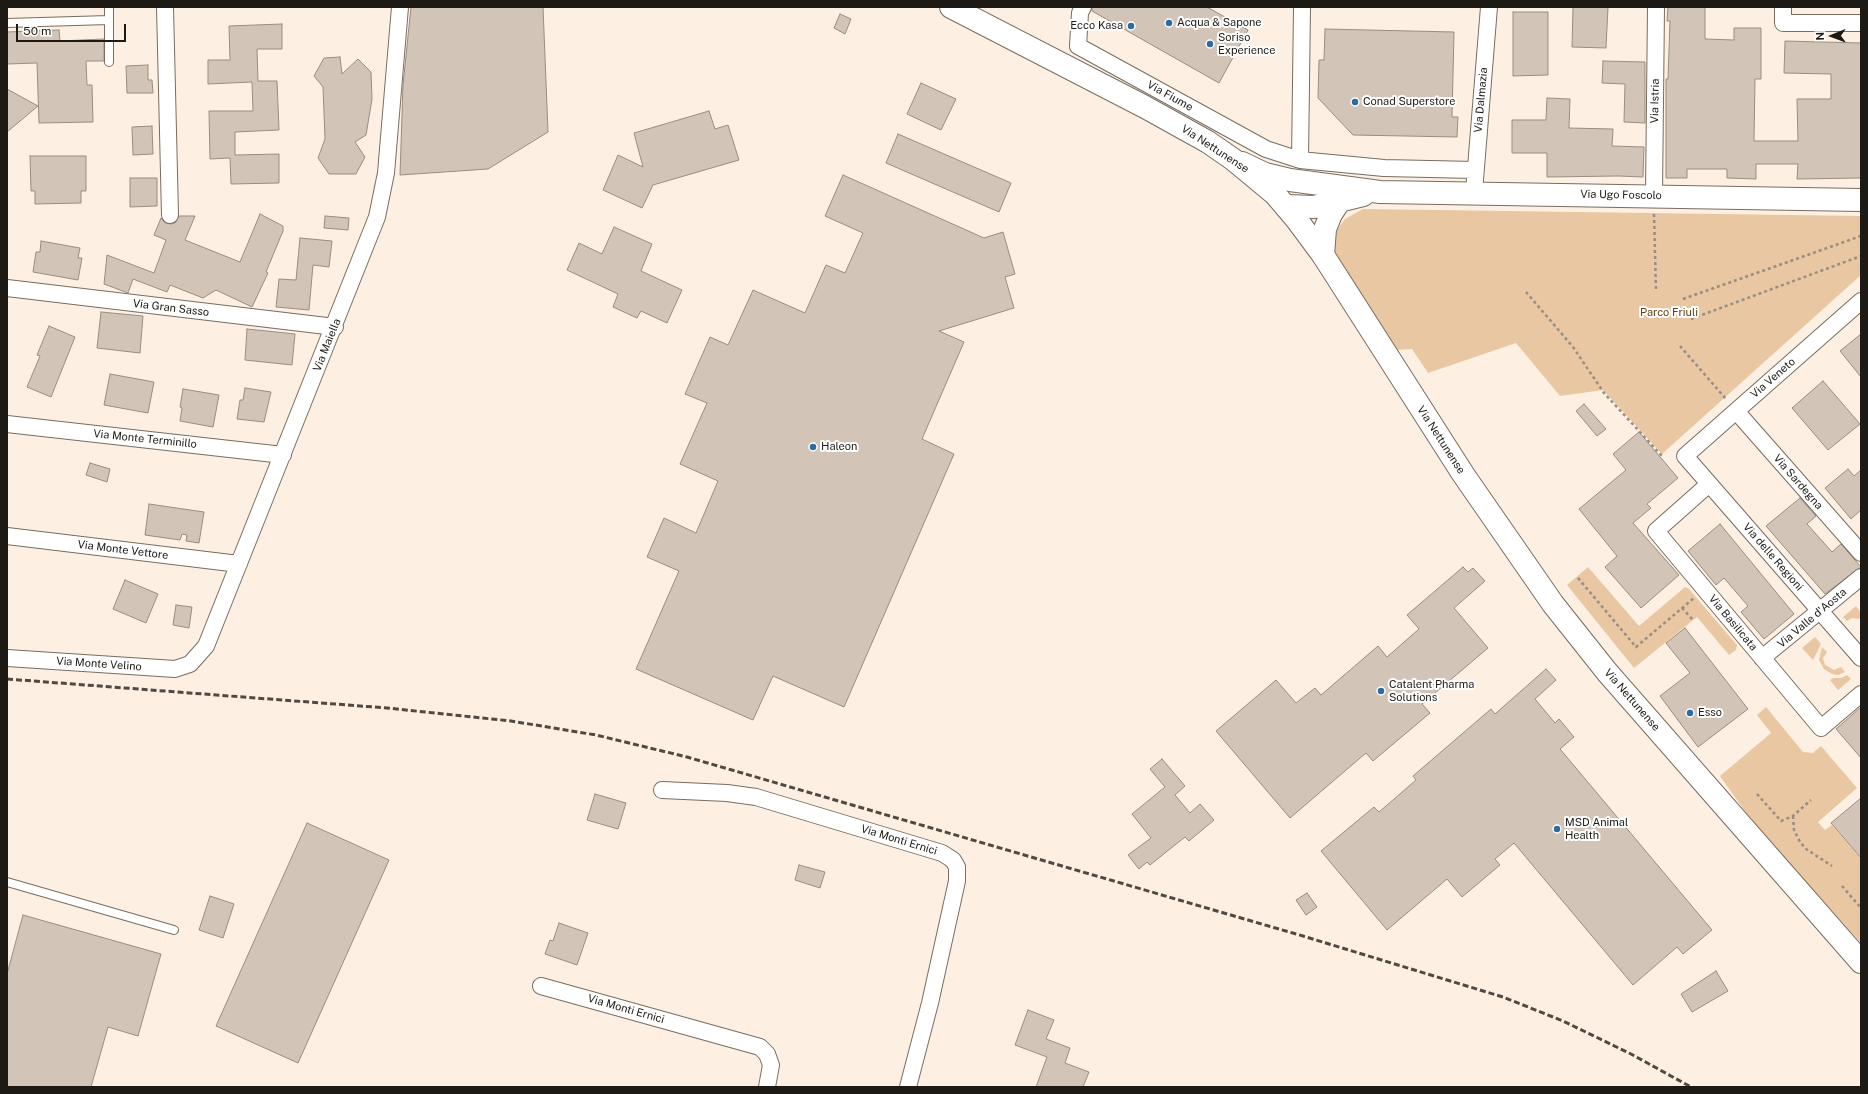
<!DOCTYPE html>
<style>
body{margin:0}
#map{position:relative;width:1868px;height:1094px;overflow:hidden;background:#fdf0e2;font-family:"Public Sans",sans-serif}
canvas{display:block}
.frame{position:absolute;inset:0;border:8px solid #1d1914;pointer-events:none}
.north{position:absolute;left:1812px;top:16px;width:40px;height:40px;-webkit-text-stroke:3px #fff;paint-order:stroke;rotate:269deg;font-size:11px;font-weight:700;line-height:16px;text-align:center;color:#1d1914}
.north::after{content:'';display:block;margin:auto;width:14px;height:18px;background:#1d1914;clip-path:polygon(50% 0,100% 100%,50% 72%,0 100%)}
.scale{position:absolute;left:16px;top:24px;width:110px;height:18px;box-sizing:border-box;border:2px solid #1d1914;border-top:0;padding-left:5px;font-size:12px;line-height:14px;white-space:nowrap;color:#1d1914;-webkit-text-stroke:3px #fff;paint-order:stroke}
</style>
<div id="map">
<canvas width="1868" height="1094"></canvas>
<div class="frame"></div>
<div class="north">N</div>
<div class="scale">50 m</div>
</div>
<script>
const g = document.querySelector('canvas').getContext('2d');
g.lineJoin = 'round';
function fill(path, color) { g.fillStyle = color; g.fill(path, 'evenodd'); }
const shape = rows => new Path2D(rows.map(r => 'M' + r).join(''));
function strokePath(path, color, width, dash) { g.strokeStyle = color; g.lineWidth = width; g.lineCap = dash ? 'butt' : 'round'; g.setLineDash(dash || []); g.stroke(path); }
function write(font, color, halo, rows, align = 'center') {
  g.font = font + ' "Public Sans",sans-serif'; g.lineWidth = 4; g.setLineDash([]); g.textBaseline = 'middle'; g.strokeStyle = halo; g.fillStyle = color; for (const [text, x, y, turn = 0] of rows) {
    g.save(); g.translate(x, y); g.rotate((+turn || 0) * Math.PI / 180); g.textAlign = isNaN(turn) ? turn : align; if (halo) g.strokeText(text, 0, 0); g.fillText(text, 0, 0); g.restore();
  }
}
fill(shape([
 [1363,209,1861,216,1861,275,1662,454,1603,390,1560,396,1516,343,1428,373,1412,349,1395,350,1335,255,1333,249,1335,234,1339,227,1345,219],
 [1588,567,1639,626,1685,587,1689,589,1737,645,1736,650,1729,655,1697,617,1634,668,1567,585],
 [1856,606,1861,613,1861,619,1852,618,1847,621,1843,617],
 [1815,637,1821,644,1813,660,1802,648],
 [1822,647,1827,652,1823,658,1825,665,1834,670,1841,667,1845,672,1838,675,1832,674,1824,669,1819,660],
 [1847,675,1851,679,1838,690,1830,680,1833,678,1841,678],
 [1766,707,1803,752,1813,753,1821,746,1857,788,1818,822,1825,830,1832,825,1861,859,1861,943,1759,831,1720,776,1771,733,1757,715]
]), '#e8c7a2');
const building = shape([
 [411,7,543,7,548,132,488,169,400,175,403,85,411,7],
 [1092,7,1207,7,1248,30,1219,83,1092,11,1092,7],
 [1573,7,1608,7,1606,48,1572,47,1573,7],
 [1668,7,1705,7,1705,39,1734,40,1734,28,1761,28,1761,79,1755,79,1754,141,1798,141,1797,99,1831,99,1831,74,1784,73,1785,41,1861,43,1861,178,1797,179,1798,164,1756,164,1756,179,1727,178,1727,169,1687,169,1687,178,1666,178,1666,79,1668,79,1670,21,1667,21,1668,7],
 [1513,12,1548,12,1548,75,1513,76,1513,12],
 [840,14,851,19,845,34,834,28,840,14],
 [282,24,282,49,257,49,258,81,277,81,279,130,235,132,235,155,279,154,279,183,231,184,230,158,210,159,209,111,253,111,252,82,208,84,208,60,230,60,229,26,282,24],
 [1325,29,1454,32,1452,117,1458,117,1457,137,1353,135,1318,98,1319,60,1324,60,1325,29],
 [59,30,60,41,104,39,104,61,86,61,87,85,92,85,93,122,39,123,37,63,7,64,7,32,59,30],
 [340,57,342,74,358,59,371,72,372,99,366,135,355,142,365,157,356,174,329,174,318,158,325,139,323,87,314,76,324,58,340,57],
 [1603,61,1645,62,1645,123,1624,122,1625,84,1602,83,1603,61],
 [148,65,148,80,152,80,153,93,127,93,126,66,148,65],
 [921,83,956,99,941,130,907,114,921,83],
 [7,89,38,106,7,132,7,89],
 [1547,98,1570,99,1569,128,1613,129,1612,146,1644,147,1643,177,1619,176,1547,177,1547,153,1512,153,1512,120,1546,120,1547,98],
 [709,111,715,129,728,125,739,160,653,185,642,208,603,190,618,155,643,167,634,133,709,111],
 [152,126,153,154,133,155,132,127,152,126],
 [898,134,1011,183,999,212,886,163,898,134],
 [30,156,86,156,86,191,81,191,81,203,35,204,35,191,31,191,30,156],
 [843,175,984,238,1003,232,1015,274,1005,277,1014,308,939,331,964,342,922,439,954,454,844,707,773,676,753,720,636,669,679,571,647,557,664,518,696,533,718,481,680,464,707,403,685,394,710,337,728,345,753,290,805,313,826,265,845,273,863,233,825,216,843,175],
 [130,178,157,178,157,206,130,207,130,178],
 [260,214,283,226,283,231,266,272,268,273,252,307,216,290,203,298,170,285,167,292,133,279,128,293,104,284,107,255,154,273,166,240,154,235,161,218,165,223,171,224,175,223,179,216,195,216,185,240,240,262,260,214],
 [325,216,349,218,348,230,324,228,325,216],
 [614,227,652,244,641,271,682,290,667,323,641,311,637,318,613,307,618,294,567,270,579,243,602,254,614,227],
 [300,238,332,241,329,267,313,265,309,310,276,307,279,279,296,280,300,238],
 [41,241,80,248,78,258,82,258,78,280,33,272,36,252,40,252,41,241],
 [101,312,143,316,140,353,97,348,101,312],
 [49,326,75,337,51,397,27,387,40,356,37,355,49,326],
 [247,329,295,334,292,365,245,360,247,329],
 [1861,334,1861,377,1840,351,1861,334],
 [110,374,154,382,148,413,104,405,110,374],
 [1823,381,1860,424,1828,450,1792,408,1823,381],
 [245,388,271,392,264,422,237,419,240,400,243,400,245,388],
 [183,389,219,395,213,427,180,421,182,408,180,407,183,389],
 [1584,404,1606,429,1597,436,1576,411,1584,404],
 [1639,432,1678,478,1647,504,1651,508,1633,523,1679,575,1641,608,1605,567,1617,556,1579,509,1626,470,1613,454,1639,432],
 [90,463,110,469,107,482,86,475,90,463],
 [1848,469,1854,476,1861,470,1861,510,1851,519,1825,488,1848,469],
 [1800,498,1816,516,1807,524,1832,552,1841,544,1861,567,1825,594,1766,526,1800,498],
 [149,504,204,512,199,543,186,541,187,535,182,534,180,540,145,535,149,504],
 [1720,524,1794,614,1764,639,1741,612,1748,606,1724,578,1716,585,1688,551,1720,524],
 [1463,567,1468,572,1473,568,1485,581,1454,608,1488,648,1422,704,1430,713,1373,761,1366,753,1290,818,1216,731,1276,680,1296,703,1315,688,1321,695,1378,646,1387,657,1419,629,1407,615,1463,567],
 [125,580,158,594,146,623,113,609,125,580],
 [176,605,192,607,189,628,173,625,176,605],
 [1685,628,1748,709,1698,747,1660,696,1690,673,1666,643,1685,628],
 [1546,669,1556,680,1535,699,1555,723,1559,719,1574,737,1560,749,1712,930,1683,954,1677,947,1633,985,1514,843,1495,859,1500,865,1462,897,1447,879,1387,930,1321,851,1374,807,1379,812,1416,780,1413,776,1491,709,1495,714,1546,669],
 [1861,707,1861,758,1836,729,1861,707],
 [1162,759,1185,786,1175,795,1190,813,1200,804,1214,820,1189,841,1185,837,1150,865,1147,862,1139,869,1128,855,1151,838,1132,814,1165,787,1150,769,1162,759],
 [595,794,626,803,618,829,587,820,595,794],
 [1861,798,1861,858,1831,823,1861,798],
 [307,823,389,860,298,1063,216,1026,307,823],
 [799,865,825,872,820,888,795,880,799,865],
 [1307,893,1317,907,1306,915,1296,900,1307,893],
 [210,896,234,904,223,938,199,930,210,896],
 [23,915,161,954,138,1036,108,1027,91,1087,7,1087,7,974,23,915],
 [559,923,588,933,577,965,545,954,550,940,553,941,559,923],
 [1716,971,1728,991,1692,1012,1681,994,1716,971],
 [1028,1010,1054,1020,1046,1039,1070,1048,1065,1063,1089,1072,1083,1087,1036,1087,1047,1057,1015,1045,1028,1010]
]);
fill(building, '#d2c5b8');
strokePath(building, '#988d80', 1);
const lane = shape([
 [7,23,109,20],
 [109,62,109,7],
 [7,882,174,930]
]);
const street = shape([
 [165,7,170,215],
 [1083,7,1080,13,1078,46,1266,149,1300,160],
 [1302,7,1300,160,1384,168,1475,170],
 [1783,7,1783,23,1861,23],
 [1474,192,1489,7],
 [1654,195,1656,7],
 [7,288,335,327],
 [1861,301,1685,456,1861,658],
 [1736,411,1861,553],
 [7,424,283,455],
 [1709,484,1656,531,1821,728,1861,694],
 [7,536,239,564],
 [7,658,175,669,190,664,206,646,377,217,386,173,400,7],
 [1762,658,1861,577],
 [662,790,727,793,756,797,942,853,953,860,957,867,957,881,930,1003,908,1087],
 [541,986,760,1047,767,1054,771,1065,767,1087]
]);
const secondary = shape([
 [1242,163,1265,174,1290,180,1380,192,1861,200],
 [1286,206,1314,207,1363,195],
 [1323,255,1325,229,1331,214,1341,199]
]);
const primary = shape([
 [951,7,1145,107,1208,142,1234,160,1275,194,1297,220,1323,255,1463,474,1553,604,1607,672,1861,962]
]);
strokePath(lane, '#786d60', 10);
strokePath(street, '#786d60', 18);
strokePath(secondary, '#786d60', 24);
strokePath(primary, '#786d60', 24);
strokePath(shape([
 [1654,214,1656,290],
 [1526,292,1573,347,1604,393,1662,456],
 [1683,299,1861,236],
 [1691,319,1861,256],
 [1680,346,1726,399],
 [1578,578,1636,647,1694,598],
 [1682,608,1693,620],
 [1757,794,1781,821,1793,816,1811,800],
 [1793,816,1794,830,1800,842,1806,849,1832,866],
 [1842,886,1861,908]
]), '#978e84', 2.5, [3, 3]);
strokePath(lane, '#fff', 8);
strokePath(street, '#fff', 16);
strokePath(secondary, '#fff', 22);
strokePath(primary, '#fff', 22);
strokePath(shape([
 [7,679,387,708,511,721,596,735,687,757,1303,936,1503,997,1563,1021,1631,1054,1691,1087]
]), '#4f4942', 3, [6, 3]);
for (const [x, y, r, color] of [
 [1169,23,4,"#2d6ca3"],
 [1131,26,4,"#2d6ca3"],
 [1210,44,4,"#2d6ca3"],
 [1355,102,4,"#2d6ca3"],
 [813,447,4,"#2d6ca3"],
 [1381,691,4,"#2d6ca3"],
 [1690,713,4,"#2d6ca3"],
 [1557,829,4,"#2d6ca3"]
]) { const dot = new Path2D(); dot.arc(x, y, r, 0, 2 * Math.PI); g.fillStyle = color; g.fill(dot); strokePath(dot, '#fff', 1.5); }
write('11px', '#1d1914', '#fff', [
 ["Acqua & Sapone",1177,23],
 ["Ecco Kasa",1123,26,"right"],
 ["Soriso",1218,38],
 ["Experience",1218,51],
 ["Conad Superstore",1363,102],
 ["Haleon",821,447],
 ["Catalent Pharma",1389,685],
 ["Solutions",1389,698],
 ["Esso",1698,713],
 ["MSD Animal",1565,823],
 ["Health",1565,836]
], 'left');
write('11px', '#1d1914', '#fff', [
 ["Via Fiume",1170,96,29],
 ["Via Dalmazia",1481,100,-85],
 ["Via Istria",1655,101,-89],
 ["Via Nettunense",1215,149,33],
 ["Via Ugo Foscolo",1621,195,1],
 ["Via Gran Sasso",171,308,7],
 ["Via Maiella",327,345,-68],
 ["Via Veneto",1773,378,-41],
 ["Via Monte Terminillo",145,439,6],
 ["Via Nettunense",1441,440,57],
 ["Via Sardegna",1798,482,49],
 ["Via Monte Vettore",123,550,7],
 ["Via delle Regioni",1773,557,49],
 ["Via Valle d'Aosta",1812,618,-40],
 ["Via Basilicata",1733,623,50],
 ["Via Monte Velino",99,664,4],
 ["Via Nettunense",1632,700,49],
 ["Via Monti Ernici",899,840,17],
 ["Via Monti Ernici",626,1009,16]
]);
write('11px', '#624010', '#fff', [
 ["Parco Friuli",1669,313]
]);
</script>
